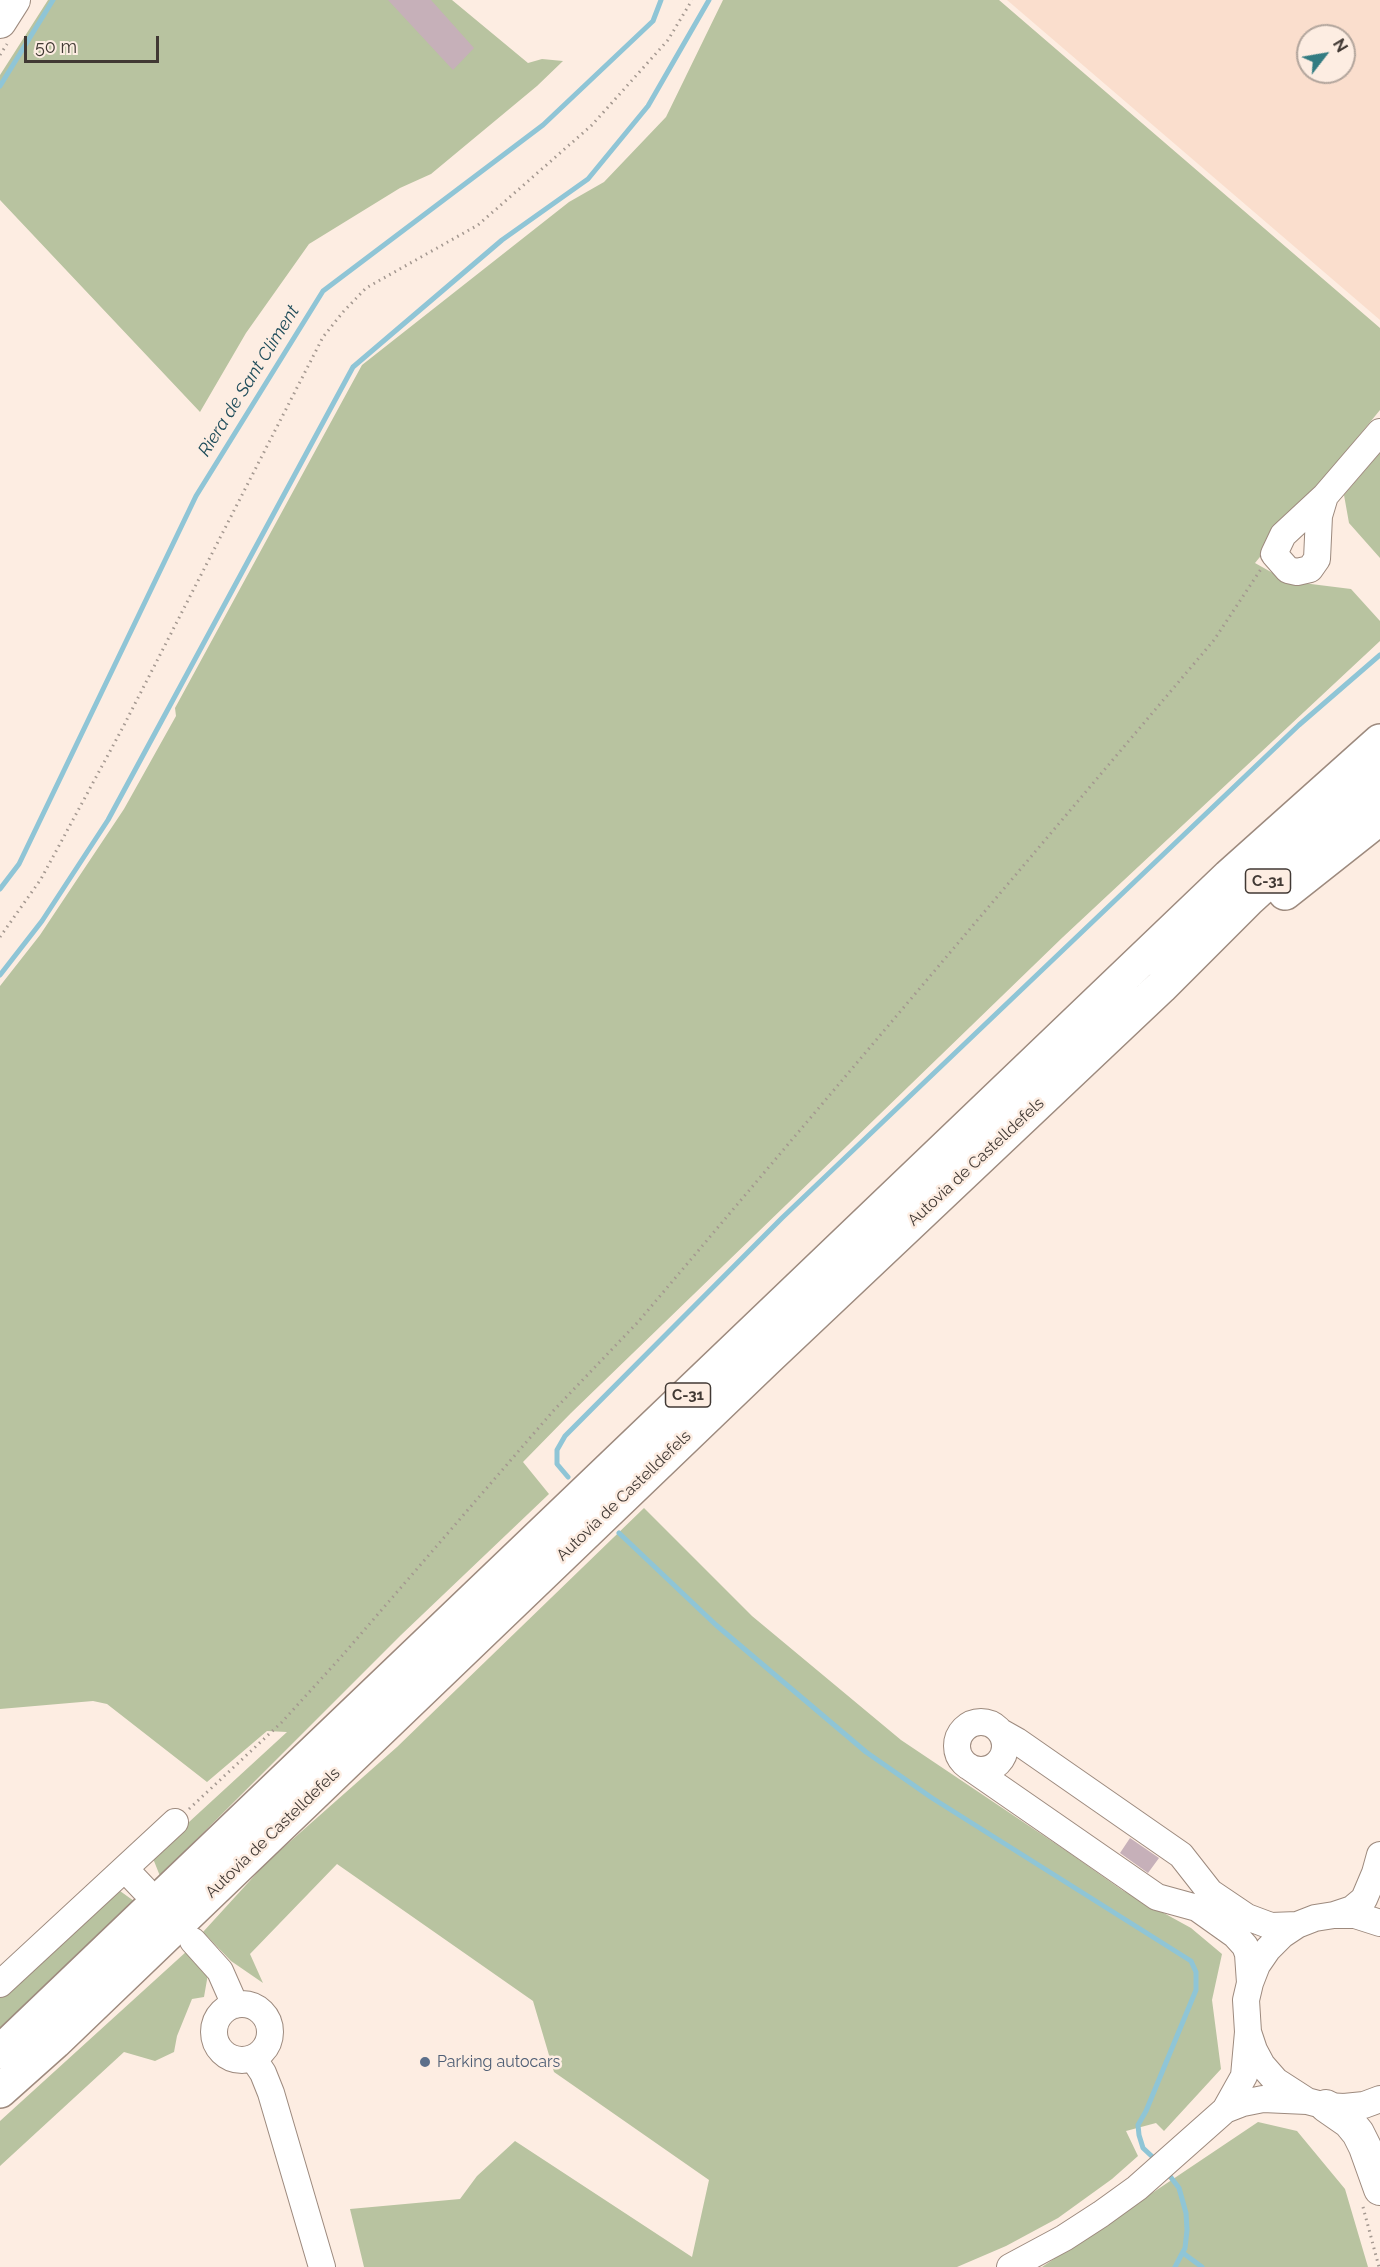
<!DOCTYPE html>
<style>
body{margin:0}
#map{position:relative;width:1380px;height:2267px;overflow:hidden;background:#fdede2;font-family:Raleway,sans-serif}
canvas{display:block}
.north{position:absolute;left:1296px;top:24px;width:60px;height:60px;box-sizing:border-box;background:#fdede2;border:2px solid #b2a59c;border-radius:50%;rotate:59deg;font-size:16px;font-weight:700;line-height:24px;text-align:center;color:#413934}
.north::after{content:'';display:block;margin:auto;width:21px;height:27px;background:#337c82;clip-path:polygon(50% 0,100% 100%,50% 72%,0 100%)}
.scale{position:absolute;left:24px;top:36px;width:135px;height:27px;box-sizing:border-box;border:3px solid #413934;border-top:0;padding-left:8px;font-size:18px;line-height:21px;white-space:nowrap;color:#413934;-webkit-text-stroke:4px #fdede2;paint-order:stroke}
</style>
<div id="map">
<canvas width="1380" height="2267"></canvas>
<div class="north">N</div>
<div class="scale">50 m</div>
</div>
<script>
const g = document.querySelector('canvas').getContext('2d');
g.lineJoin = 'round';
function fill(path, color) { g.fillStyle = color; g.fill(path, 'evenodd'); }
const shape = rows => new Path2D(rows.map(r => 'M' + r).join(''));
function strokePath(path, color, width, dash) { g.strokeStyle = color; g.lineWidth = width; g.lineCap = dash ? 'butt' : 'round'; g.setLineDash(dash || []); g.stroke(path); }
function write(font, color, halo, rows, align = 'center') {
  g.font = font + ' Raleway,sans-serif'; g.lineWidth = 5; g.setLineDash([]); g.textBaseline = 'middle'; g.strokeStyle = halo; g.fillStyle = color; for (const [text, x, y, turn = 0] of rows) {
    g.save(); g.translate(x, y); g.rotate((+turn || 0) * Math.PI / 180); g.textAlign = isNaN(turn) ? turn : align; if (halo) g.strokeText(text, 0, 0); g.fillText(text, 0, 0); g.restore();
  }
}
fill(shape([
 [1007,0,1380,0,1380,320],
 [1308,36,1344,36,1344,72,1308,72]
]), '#fadecd');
fill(shape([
 [48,0,452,0,528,63,542,59,563,61,537,86,431,174,400,188,309,244,246,333,200,412,0,200,0,75],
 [723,0,999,0,1380,328,1380,410,1255,563,1287,581,1351,589,1380,621,1380,641,1063,937,571,1413,523,1462,549,1494,401,1635,160,1876,152,1856,287,1732,267,1731,207,1782,107,1704,93,1701,0,1709,0,986,40,935,124,809,176,716,175,708,362,365,569,202,604,182,666,117],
 [1380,453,1380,558,1349,523,1344,495],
 [644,1508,752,1616,901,1740,1068,1852,1122,1890,1191,1928,1222,1954,1212,2000,1221,2069,1164,2131,1156,2123,1126,2131,1138,2156,1112,2179,1058,2218,1006,2246,957,2267,364,2267,350,2209,460,2199,477,2176,515,2141,692,2257,709,2180,554,2072,533,2001,337,1864,250,1954,263,1983,231,1961,203,1932,267,1862,397,1747],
 [120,1891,134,1901,0,2029,0,1997],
 [187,1951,208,1974,204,1997,192,1999,177,2036,174,2052,155,2061,124,2052,0,2166,0,2121],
 [1258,2122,1297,2131,1345,2189,1368,2267,1042,2267]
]), '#b8c3a0');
strokePath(shape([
 [0,86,53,0],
 [0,889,19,864,196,496,323,291,543,125,653,21,661,0],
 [0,975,42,921,108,820,353,367,502,240,588,179,648,106,709,0],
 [568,1477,557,1464,557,1450,565,1436,782,1218,1299,725,1380,655],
 [619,1533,716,1625,866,1752,932,1798,1191,1961,1196,1972,1196,1990,1146,2111,1138,2125,1139,2135,1143,2148,1158,2162],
 [1166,2171,1179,2188,1186,2213,1187,2230,1185,2248,1175,2267],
 [1183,2253,1202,2267]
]), '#8fc5d6', 5);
fill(shape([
 [388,0,431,0,474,48,453,70],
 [1130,1838,1159,1858,1148,1873,1120,1853]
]), '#c6b0b9');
const minor = shape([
 [1325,496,1319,516,1317,559,1310,569,1297,572,1288,570,1274,554,1283,535,1325,496,1380,432],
 '957 1746a24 24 0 1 1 48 0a24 24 0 1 1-48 0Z',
 [1001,1732,1017,1741,1181,1855,1210,1892,1247,1917,1271,1926,1297,1925],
 [968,1766,1157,1897,1197,1908,1235,1935,1245,1946,1248,1954,1250,1983],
 [125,1869,144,1889],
 [1334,1915,1352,1909,1364,1899,1375,1873,1380,1855],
 [193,1941,220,1971,235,2005],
 [0,1984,175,1822],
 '214 2032a28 28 0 1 1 56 0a28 28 0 1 1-56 0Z',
 [253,2058,263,2073,271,2093,322,2267],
 [1307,2101,1276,2081,1262,2065,1254,2050,1248,2032,1246,2000,1250,1983,1257,1965,1268,1949,1282,1935,1297,1925,1315,1918,1334,1915,1355,1915,1380,1923],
 [1225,2110,1243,2103,1263,2099,1307,2101,1326,2106,1344,2107,1364,2105,1380,2099],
 [1010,2267,1064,2238,1101,2214,1137,2188,1225,2110,1244,2076,1248,2032]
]);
const major = shape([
 [0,22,14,0],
 [1326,2106,1349,2122,1358,2133,1365,2147,1380,2189]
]);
const highway = shape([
 [1285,893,1380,818],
 [0,2052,1229,876,1380,741],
 [0,2091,55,2042,767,1359,1161,987,1248,900,1380,780]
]);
strokePath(minor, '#9d8a7e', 28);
strokePath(major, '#9d8a7e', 34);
strokePath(highway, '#9d8a7e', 36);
strokePath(shape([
 [0,55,7,44],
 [0,937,41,879,122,729,323,337,343,312,366,288,478,225,592,125,668,40,692,0],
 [189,1809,282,1722,341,1657,554,1410,638,1322,1214,640,1261,569],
 [1363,2207,1379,2267]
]), '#a49890', 3, [1.5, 4.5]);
strokePath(minor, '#fff', 26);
strokePath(major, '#fff', 32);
strokePath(highway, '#fff', 33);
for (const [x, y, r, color] of [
 [425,2062,6,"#5c6f8a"]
]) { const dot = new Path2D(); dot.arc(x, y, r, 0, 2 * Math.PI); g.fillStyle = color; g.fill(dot); strokePath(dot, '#fdede2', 2); }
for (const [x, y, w] of [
 [1268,881,45],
 [688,1395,45]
]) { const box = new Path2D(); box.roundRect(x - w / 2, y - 12, w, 24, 4.5); g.fillStyle = '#fdede2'; g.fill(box); strokePath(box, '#413934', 1.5); }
write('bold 15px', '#413934', null, [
 ["C-31",1268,881],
 ["C-31",688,1395]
]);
write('16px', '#413934', '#fdede2', [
 ["Autovia de Castelldefels",976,1162,-43],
 ["Autovia de Castelldefels",624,1496,-44],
 ["Autovia de Castelldefels",273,1833,-44]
]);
write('16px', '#4e5e75', '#fdede2', [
 ["Parking autocars",437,2062]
], 'left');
write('italic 18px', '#1e4c5a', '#fdede2', [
 ["Riera de Sant Climent",249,381,-58]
]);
</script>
